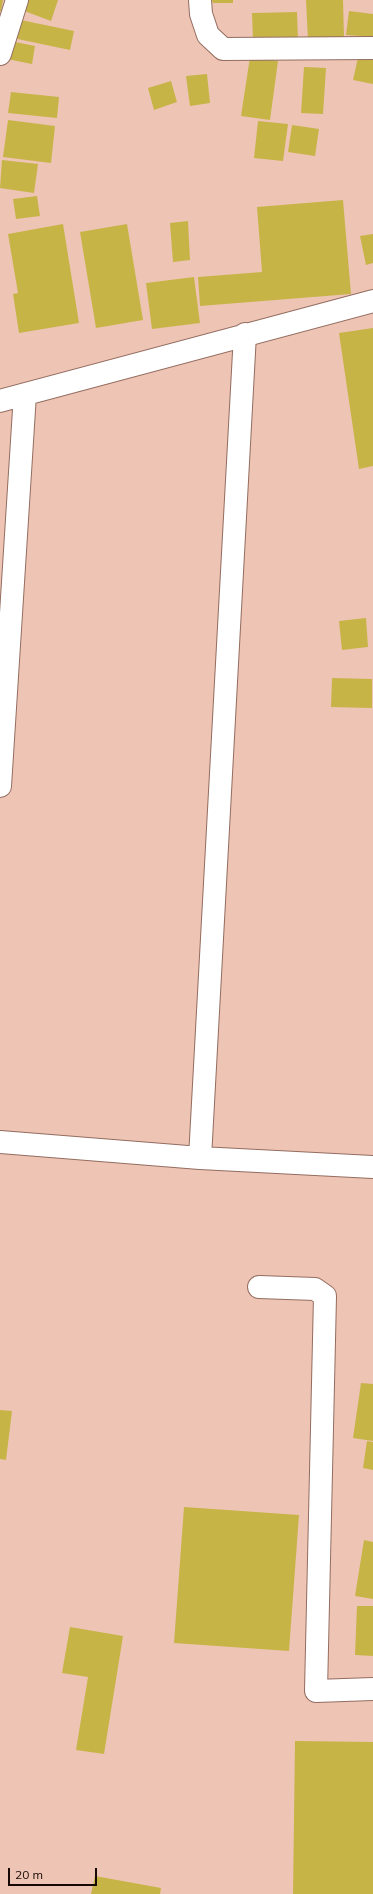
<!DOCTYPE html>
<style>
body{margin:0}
#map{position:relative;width:373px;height:1894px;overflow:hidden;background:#eec4b5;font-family:Mulish,sans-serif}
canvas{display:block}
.scale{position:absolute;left:8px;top:1868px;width:89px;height:18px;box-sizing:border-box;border:2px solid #160905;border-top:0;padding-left:5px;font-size:12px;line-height:14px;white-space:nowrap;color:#160905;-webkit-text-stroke:3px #eec4b5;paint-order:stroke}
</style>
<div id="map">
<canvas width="373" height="1894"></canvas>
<div class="scale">20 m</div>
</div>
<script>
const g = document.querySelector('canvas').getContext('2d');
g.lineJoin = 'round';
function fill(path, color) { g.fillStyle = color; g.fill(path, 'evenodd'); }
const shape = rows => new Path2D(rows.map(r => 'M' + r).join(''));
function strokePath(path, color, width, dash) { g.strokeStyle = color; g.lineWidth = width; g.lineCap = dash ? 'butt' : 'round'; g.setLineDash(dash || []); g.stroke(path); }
fill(shape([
 [0,0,3,0,1,11,0,11],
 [22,0,58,0,51,21,19,9],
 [212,0,233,0,233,3,213,3],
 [306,0,343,0,344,38,308,40],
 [349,11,373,14,373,37,346,35],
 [297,12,298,40,253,41,252,13],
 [16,19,74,31,70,50,13,38],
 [10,41,35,46,32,64,7,59],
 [359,53,373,56,373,84,353,80],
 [250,57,278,61,270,120,241,116],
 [304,67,326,68,323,114,301,113],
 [207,74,210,103,190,106,186,76],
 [171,81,177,102,154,110,148,88],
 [11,92,59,97,57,118,8,113],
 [8,120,55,126,51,163,3,157],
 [258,121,288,124,283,161,254,158],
 [292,125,319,129,315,156,288,152],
 [2,160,38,164,34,193,0,188],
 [37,196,40,216,16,219,13,199],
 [343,200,351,294,200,306,198,277,262,272,257,207],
 [188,221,190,260,173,262,170,223],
 [63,224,79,323,19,333,13,294,18,293,8,234],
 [127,224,143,320,96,328,80,232],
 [373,234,373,263,366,265,360,236],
 [194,277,200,323,152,329,146,283],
 [373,328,373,466,359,469,339,333],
 [366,618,368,647,342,650,339,621],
 [332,678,372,679,372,708,331,707],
 [361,1383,373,1384,373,1441,353,1438],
 [0,1410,12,1411,6,1460,0,1459],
 [367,1441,373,1442,373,1470,363,1468],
 [184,1507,299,1515,289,1651,174,1643],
 [364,1540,373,1542,373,1599,355,1596],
 [357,1606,373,1606,373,1656,355,1655],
 [70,1627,123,1636,104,1754,76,1750,88,1677,62,1673],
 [295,1741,373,1742,373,1894,293,1894],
 [95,1876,161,1888,160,1894,91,1894]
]), '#c7b446');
const minor = shape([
 [200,0,201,14,208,35,223,49,373,48],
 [0,54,17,0],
 [0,401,373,301],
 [0,786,25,394],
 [0,1142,200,1158,373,1167],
 [200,1158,245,334],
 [259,1287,315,1289,325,1296,316,1691,373,1689]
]);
strokePath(minor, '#936d60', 24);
strokePath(minor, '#fff', 22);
</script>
